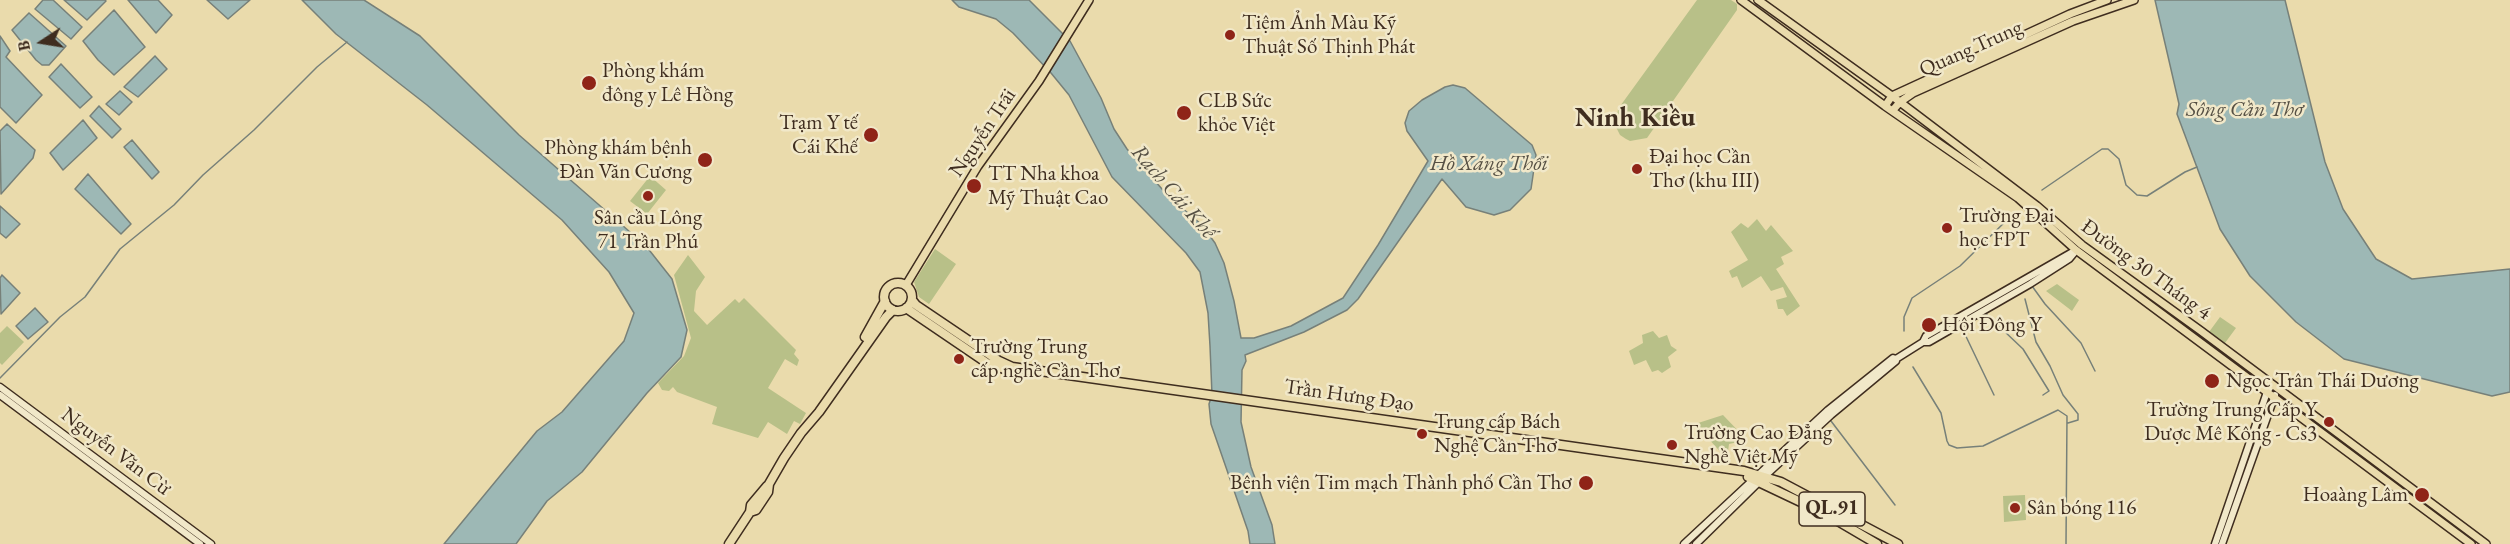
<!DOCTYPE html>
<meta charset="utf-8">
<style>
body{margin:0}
#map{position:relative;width:2510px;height:544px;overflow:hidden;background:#eadbac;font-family:"EB Garamond",serif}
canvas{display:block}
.north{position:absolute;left:12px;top:12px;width:60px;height:60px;-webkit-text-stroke:4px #f1e8c9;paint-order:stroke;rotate:258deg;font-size:16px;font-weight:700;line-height:24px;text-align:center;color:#3f2d1f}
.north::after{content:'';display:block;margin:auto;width:21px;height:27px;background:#3f2d1f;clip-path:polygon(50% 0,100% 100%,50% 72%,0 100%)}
</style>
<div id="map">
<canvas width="2510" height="544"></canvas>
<div class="north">B</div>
</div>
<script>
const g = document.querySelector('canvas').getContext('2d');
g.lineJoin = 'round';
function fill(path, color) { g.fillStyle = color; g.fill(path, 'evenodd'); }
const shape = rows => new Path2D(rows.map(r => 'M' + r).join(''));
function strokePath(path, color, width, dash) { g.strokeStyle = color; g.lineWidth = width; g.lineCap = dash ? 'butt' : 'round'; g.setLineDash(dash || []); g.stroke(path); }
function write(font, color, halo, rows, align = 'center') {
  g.font = font + ' "EB Garamond",serif'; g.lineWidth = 5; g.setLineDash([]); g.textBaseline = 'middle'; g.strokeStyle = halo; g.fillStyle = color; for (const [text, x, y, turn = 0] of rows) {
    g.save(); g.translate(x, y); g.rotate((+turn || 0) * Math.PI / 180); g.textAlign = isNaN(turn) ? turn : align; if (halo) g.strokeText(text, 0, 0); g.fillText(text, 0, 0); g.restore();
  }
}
fill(shape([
 [1697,0,1731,0,1737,4,1737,10,1647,138,1630,141,1626,139,1620,135,1616,127,1618,109],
 [650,176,666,190,647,214,630,201],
 [1757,219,1766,231,1771,225,1793,251,1781,257,1784,264,1776,269,1800,306,1787,316,1783,309,1778,309,1776,300,1787,297,1783,287,1771,291,1761,276,1742,288,1737,276,1732,278,1729,271,1748,260,1731,232,1741,223,1748,228],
 [935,249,956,264,929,304,919,297,914,282],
 [688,255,705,277,696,291,694,311,707,325,735,299,739,303,744,298,796,350,794,354,799,360,797,366,785,359,768,388,806,413,800,424,794,421,787,434,768,422,758,438,712,424,717,407,677,392,673,387,669,391,662,390,658,383,684,356,691,338,674,275],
 [2057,284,2079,300,2072,311,2046,291],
 [2220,317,2236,328,2225,343,2209,332],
 [7,326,24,342,2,365,0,363,0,333],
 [1653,331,1659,338,1667,335,1671,346,1677,350,1668,357,1671,367,1662,373,1658,370,1652,372,1646,360,1634,365,1629,351,1643,343,1642,335],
 [1723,415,1747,440,1729,444,1727,459,1695,424],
 [2025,495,2026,520,2004,522,2003,496]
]), '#b8c088');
const water = shape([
 [43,0,53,0,82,27,71,39,35,9,43,0],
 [64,0,105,0,106,1,87,20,64,0],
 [128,0,158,0,172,15,156,33,128,0],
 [207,0,250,0,228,19,207,0],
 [302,0,364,0,420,36,519,135,646,246,672,279,687,330,681,357,647,393,582,472,547,501,516,544,444,544,537,431,562,412,624,341,634,313,609,272,562,220,427,105,336,34,302,0],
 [952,0,1029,0,1070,41,1101,98,1114,129,1127,149,1169,197,1201,224,1215,243,1224,263,1234,301,1241,338,1254,338,1291,326,1343,298,1378,245,1428,161,1407,131,1405,123,1409,111,1422,100,1445,87,1453,85,1465,88,1532,145,1536,155,1531,189,1510,210,1494,215,1466,207,1442,179,1358,299,1347,310,1304,332,1245,355,1246,361,1242,370,1241,422,1251,467,1272,525,1275,544,1250,544,1248,531,1211,424,1209,404,1212,395,1210,346,1208,313,1200,272,1186,253,1112,177,1069,95,1051,73,1013,33,996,19,959,7,952,0],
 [2155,0,2285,0,2325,162,2343,209,2376,259,2412,279,2510,269,2510,392,2492,396,2344,359,2296,322,2250,276,2220,229,2177,114,2179,104,2155,0],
 [114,10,145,47,114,75,98,60,83,41,114,10],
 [29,13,66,46,49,65,42,65,36,60,12,30,29,13],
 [0,36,10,51,6,57,42,95,16,123,0,107,0,36],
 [155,56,167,69,138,97,124,87,155,56],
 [61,64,92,97,80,108,49,77,61,64],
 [120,91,132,102,119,115,106,104,120,91],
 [99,106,121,129,112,138,90,116,99,106],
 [83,120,97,138,63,170,50,153,83,120],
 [7,124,35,150,33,158,1,194,0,131,7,124],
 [132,140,159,172,152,179,124,147,132,140],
 [88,174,131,224,121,234,75,189,88,174],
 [0,206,20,224,6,238,0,233,0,206],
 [2,275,20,293,1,314,0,278,2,275],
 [35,308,48,322,28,339,16,326,35,308]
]);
fill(water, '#9db8b5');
strokePath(water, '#778079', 1.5);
strokePath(shape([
 [2042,190,2102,149,2108,149,2119,159,2126,185,2137,195,2147,196,2185,172,2197,167],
 [2032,286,2045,304,2081,343,2095,371],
 [2025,299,2036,342,2050,366,2063,395,2078,414,2078,420,2068,423],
 [1984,312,2023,349,2049,391,2043,395],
 [1961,326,1994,395],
 [1904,331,1904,317,1912,298,1960,266,2011,216],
 [1913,367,1941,413,1947,441,1949,445,1957,448,1983,446,2058,410,2067,416,2066,544],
 [0,378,60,317,85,297,120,249,174,205,203,175,254,130,317,67,347,42],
 [1831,421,1895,505]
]), '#778079', 1.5);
const secondary = shape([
 [1923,342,1929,342,2030,284,2069,259,2074,253],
 [0,387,211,544],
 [0,395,200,544],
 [1684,544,1828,410,1893,358,1896,359,1923,342,1926,336,2076,250],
 [1696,544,1765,476,1831,415,1896,361,1896,359],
 [2215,544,2267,392,2272,385],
 [2222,544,2275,395]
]);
const primary = shape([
 [1741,0,1885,106,2018,198,2076,250,2471,544],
 [1758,0,1892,96,2037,206,2082,245,2201,331,2486,544],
 [1885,106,1892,96,2070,14,2107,0],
 [1893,110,1900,102,1913,93,2073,21,2134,0],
 [906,285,978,166,1039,81,1089,0]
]);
const highway = shape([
 '884 297a14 14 0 1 1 28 0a14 14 0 1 1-28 0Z',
 [912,300,916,305,999,361,1012,367,1744,471,1781,482,1898,544],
 [906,308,987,363,1013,372],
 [865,337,885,301],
 [1748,477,1826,514,1877,544],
 [750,512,756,510,768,492,769,484,784,458,801,433,819,412,886,317,893,310],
 [729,544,750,512,751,505,767,486]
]);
strokePath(secondary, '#3f2d1f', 9);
strokePath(primary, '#3f2d1f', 10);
strokePath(highway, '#3f2d1f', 11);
strokePath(secondary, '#f1e8c9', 6);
strokePath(primary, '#eadbac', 7);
strokePath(highway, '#eadbac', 8);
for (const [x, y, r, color] of [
 [1230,35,6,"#8f2418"],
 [589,83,8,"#8f2418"],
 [1184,113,8,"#8f2418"],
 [871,135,8,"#8f2418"],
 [705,160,8,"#8f2418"],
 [1637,169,6,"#8f2418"],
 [974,186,8,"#8f2418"],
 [648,196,6,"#8f2418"],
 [1947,228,6,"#8f2418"],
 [1929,325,8,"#8f2418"],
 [959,359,6,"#8f2418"],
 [2212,381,8,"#8f2418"],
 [2329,422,6,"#8f2418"],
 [1422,434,6,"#8f2418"],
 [1672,445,6,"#8f2418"],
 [1586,483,8,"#8f2418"],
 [2422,495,8,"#8f2418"],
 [2015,508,6,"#8f2418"]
]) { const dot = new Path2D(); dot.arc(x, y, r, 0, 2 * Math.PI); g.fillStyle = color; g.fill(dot); strokePath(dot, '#f1e8c9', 2); }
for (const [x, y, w] of [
 [1832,509,66]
]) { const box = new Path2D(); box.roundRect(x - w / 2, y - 17, w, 34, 4.5); g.fillStyle = '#f1e8c9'; g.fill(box); strokePath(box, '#3f2d1f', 1.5); }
write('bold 20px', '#3f2d1f', null, [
 ["QL.91",1832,509]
]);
write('21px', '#3f2d1f', '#f1e8c9', [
 ["Tiệm Ảnh Màu Kỹ",1242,23],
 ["Thuật Số Thịnh Phát",1242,47],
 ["Phòng khám",602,71],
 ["đông y Lê Hồng",602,95],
 ["CLB Sức",1198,101],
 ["khỏe Việt",1198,125],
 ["Trạm Y tế",858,123,"right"],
 ["Cái Khế",858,147,"right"],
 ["Phòng khám bệnh",692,148,"right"],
 ["Đàn Văn Cương",692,172,"right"],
 ["Đại học Cần",1649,157],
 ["Thơ (khu III)",1649,181],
 ["TT Nha khoa",988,174],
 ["Mỹ Thuật Cao",988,198],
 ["Trường Đại",1959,216],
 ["học FPT",1959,240],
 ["Sân cầu Lông",648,218,"center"],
 ["71 Trần Phú",648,242,"center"],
 ["Hội Đông Y",1942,325],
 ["Trường Trung",971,347],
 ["cấp nghề Cần Thơ",971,371],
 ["Ngọc Trân Thái Dương",2226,381],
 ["Trường Trung Cấp Y",2317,410,"right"],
 ["Dược Mê Kông - Cs3",2317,434,"right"],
 ["Trung cấp Bách",1434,422],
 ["Nghệ Cần Thơ",1434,446],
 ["Trường Cao Đẳng",1684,433],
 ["Nghề Việt Mỹ",1684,457],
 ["Bệnh viện Tim mạch Thành phố Cần Thơ",1572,483,"right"],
 ["Hoaàng Lâm",2408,495,"right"],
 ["Sân bóng 116",2027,508]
], 'left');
write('21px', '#3f2d1f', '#f1e8c9', [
 ["Quang Trung",1971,49,-24],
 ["Nguyễn Trãi",983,133,-56],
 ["Đường 30 Tháng 4",2146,270,36],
 ["Trần Hưng Đạo",1349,396,8],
 ["Nguyễn Văn Cừ",116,452,37]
]);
write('italic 22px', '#565044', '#f1e8c9', [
 ["Sông Cần Thơ",2245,110],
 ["Hồ Xáng Thổi",1489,164],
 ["Rạch Cái Khế",1173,192,49]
]);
write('bold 27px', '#3f2d1f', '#f1e8c9', [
 ["Ninh Kiều",1635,119]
]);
</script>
